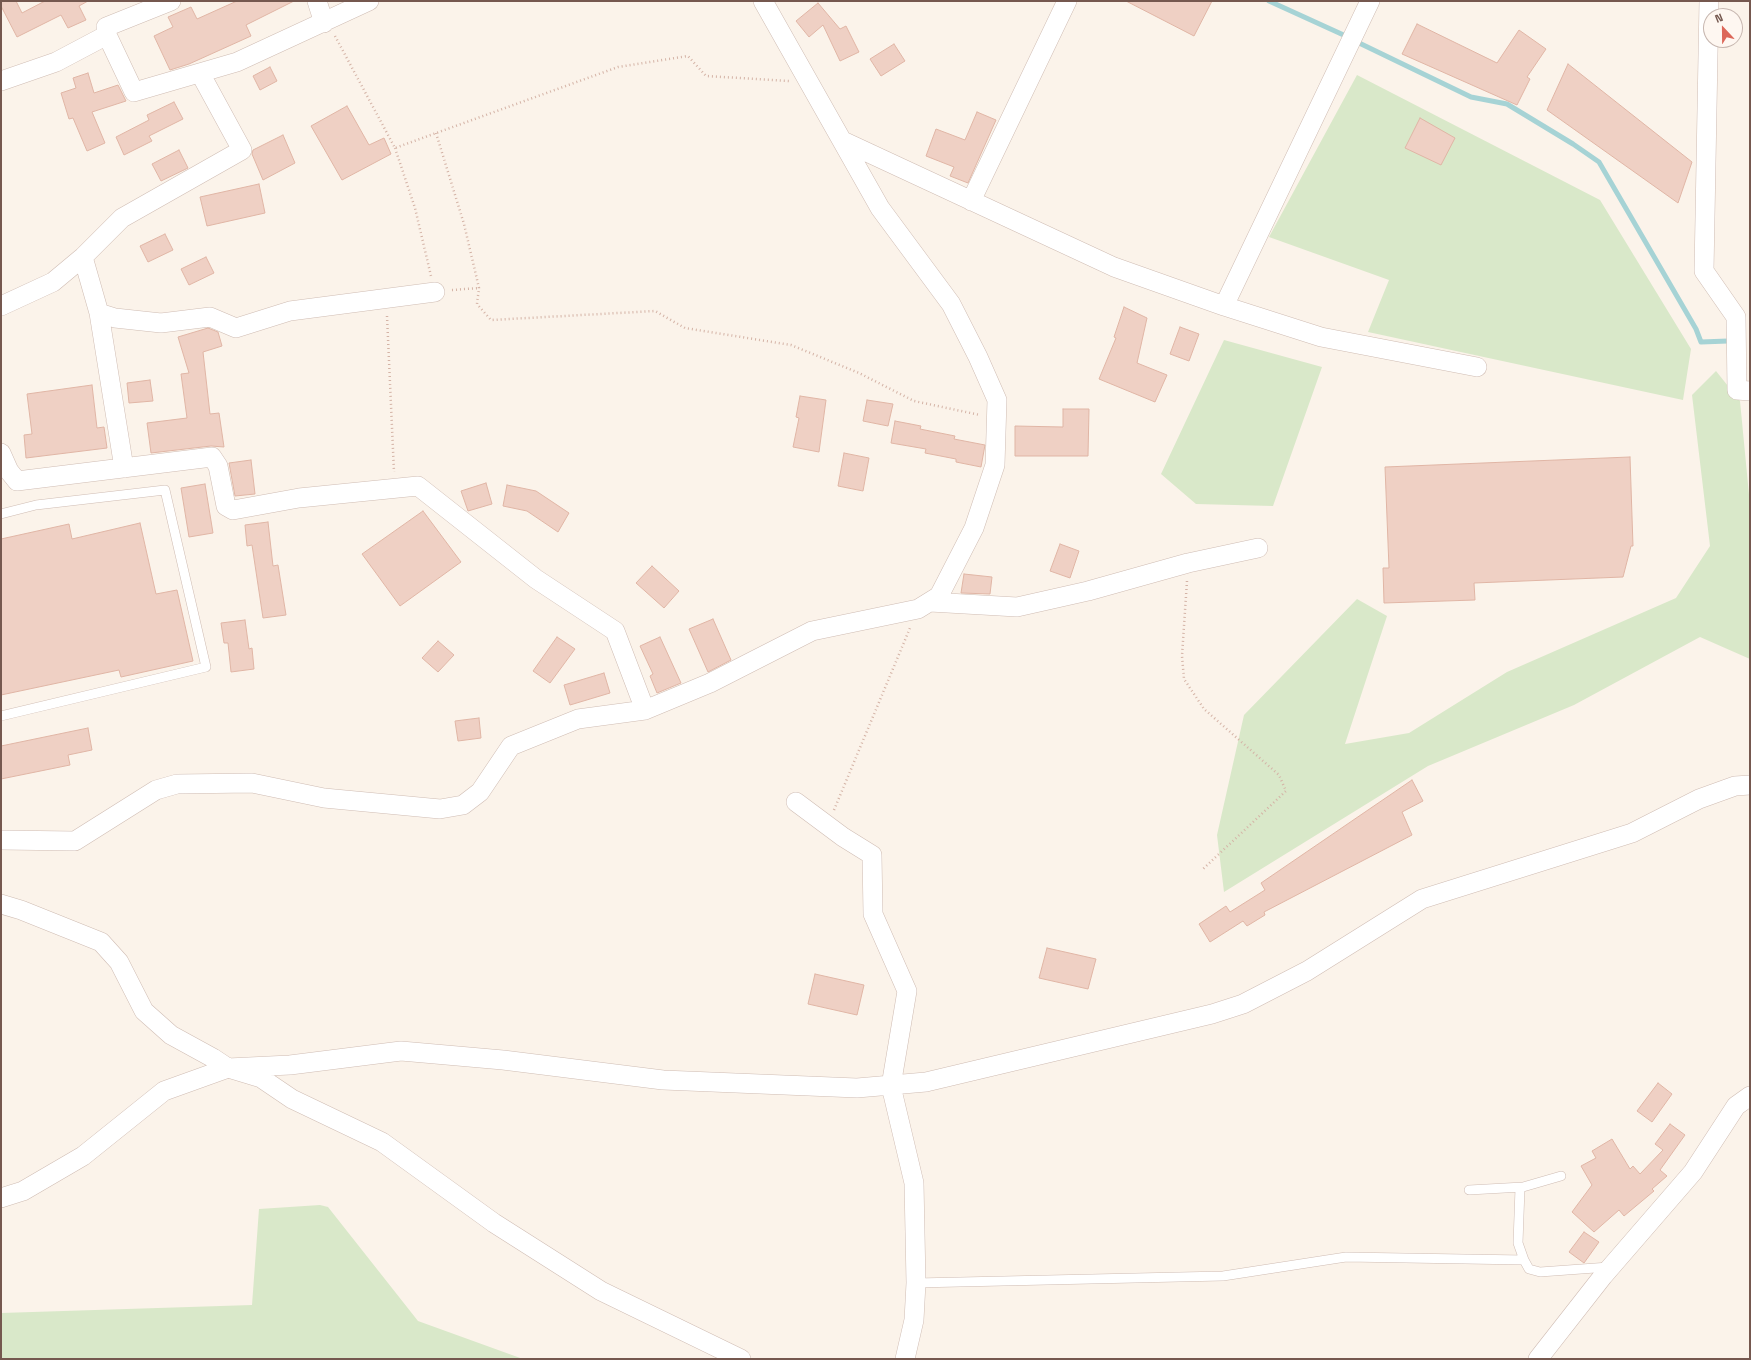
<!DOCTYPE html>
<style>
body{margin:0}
#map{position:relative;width:1751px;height:1360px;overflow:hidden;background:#fbf3ea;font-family:"Space Grotesk",sans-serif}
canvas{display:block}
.frame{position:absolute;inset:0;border:2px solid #75584f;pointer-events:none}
.north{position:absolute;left:1703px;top:8px;width:40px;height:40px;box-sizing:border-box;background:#fef7f1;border:1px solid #c7b7b0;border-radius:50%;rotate:338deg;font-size:11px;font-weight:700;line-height:16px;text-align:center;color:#75584f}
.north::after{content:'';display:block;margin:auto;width:14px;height:18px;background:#dc6759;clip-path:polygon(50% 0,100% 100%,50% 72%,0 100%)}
</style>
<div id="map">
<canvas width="1751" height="1360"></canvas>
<div class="frame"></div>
<div class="north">N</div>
</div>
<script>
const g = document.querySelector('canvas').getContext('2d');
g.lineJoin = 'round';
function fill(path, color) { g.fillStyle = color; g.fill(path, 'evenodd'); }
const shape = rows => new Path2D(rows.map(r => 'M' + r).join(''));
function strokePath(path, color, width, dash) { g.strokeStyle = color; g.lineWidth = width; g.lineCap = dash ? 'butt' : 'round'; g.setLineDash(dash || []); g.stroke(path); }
fill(shape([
 [1357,75,1600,200,1691,349,1683,400,1368,332,1389,280,1269,237],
 [1224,340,1322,367,1273,506,1196,504,1161,474],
 [1716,371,1740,401,1750,505,1750,659,1700,637,1574,705,1428,766,1224,892,1217,835,1244,715,1357,599,1387,616,1345,744,1409,733,1507,672,1676,598,1710,546,1692,395],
 [320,1205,328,1207,418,1321,523,1359,1,1359,1,1313,252,1305,259,1209]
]), '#d9e8c9');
strokePath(shape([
 [1269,1,1348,37],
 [1355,41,1471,97,1507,104,1573,144,1599,162,1696,329,1701,342,1728,341]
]), '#a6d3d5', 5);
const building = shape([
 [1,1,16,1,22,13,45,1,88,1,79,6,86,20,68,28,61,15,17,37,1,6,1,1],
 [237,1,294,1,246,25,251,36,189,64,170,70,154,36,173,27,168,17,191,7,197,19,237,1],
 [1126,1,1212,1,1194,36,1126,1],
 [818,3,840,29,846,26,859,52,840,61,823,25,809,37,796,21,818,3],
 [1417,24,1497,63,1519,30,1546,49,1527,77,1530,79,1517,105,1402,54,1417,24],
 [894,44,905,61,881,76,870,59,894,44],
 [1568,64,1692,162,1678,203,1547,110,1568,64],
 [270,67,277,81,260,90,253,76,270,67],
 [88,73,94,93,118,85,126,101,92,112,105,143,87,151,73,118,69,119,61,93,76,88,73,78,88,73],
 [174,102,183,119,149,136,152,141,124,155,116,137,149,120,147,115,174,102],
 [347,106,369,145,384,138,391,154,342,180,311,126,347,106],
 [977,112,996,120,968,183,950,176,954,167,926,156,936,129,965,140,977,112],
 [1420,118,1455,138,1441,165,1405,148,1420,118],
 [283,135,295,163,263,180,252,154,253,150,283,135],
 [179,150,188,168,161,181,152,164,179,150],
 [259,184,265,213,207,226,200,197,259,184],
 [165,234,173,250,148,262,140,246,165,234],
 [206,257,214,273,189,285,181,269,206,257],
 [1124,307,1147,318,1137,363,1167,375,1155,402,1099,379,1116,338,1114,337,1124,307],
 [1180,327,1199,334,1189,361,1170,354,1180,327],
 [208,328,218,332,222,346,203,352,210,414,219,413,224,447,211,446,151,453,147,423,187,418,181,374,189,373,178,337,208,328],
 [150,380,153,401,129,403,127,383,150,380],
 [92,385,97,428,104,427,107,448,26,458,24,435,32,434,27,394,92,385],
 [800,396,826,400,819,452,793,447,799,418,796,417,800,396],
 [867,400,893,404,888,426,863,421,867,400],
 [1063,409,1089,409,1088,456,1015,456,1015,426,1063,427,1063,409],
 [895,421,921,426,920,429,955,436,954,439,985,445,981,467,956,462,956,459,925,453,926,449,891,443,895,421],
 [844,453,869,458,863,491,838,486,844,453],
 [1630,457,1633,546,1631,546,1623,577,1474,583,1475,600,1384,603,1383,568,1389,568,1385,467,1630,457],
 [251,460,255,494,235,496,229,463,251,460],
 [486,483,492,504,468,511,461,491,486,483],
 [205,484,213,533,189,537,181,488,205,484],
 [507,485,536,491,569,513,558,532,527,511,503,506,507,485],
 [423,511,461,562,400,606,362,554,423,511],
 [268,522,273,566,278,565,286,615,263,618,252,545,247,546,245,525,268,522],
 [140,523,156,594,177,590,193,661,121,677,119,670,1,695,1,539,69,524,72,539,140,523],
 [1060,544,1079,551,1070,578,1050,571,1060,544],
 [652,566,679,591,664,608,636,583,652,566],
 [964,574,992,577,990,594,961,593,964,574],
 [713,619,731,660,708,672,689,629,713,619],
 [245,620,249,649,252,648,254,669,231,672,228,643,224,643,221,623,245,620],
 [557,637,575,649,550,683,533,671,557,637],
 [660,637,681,683,657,693,650,676,653,674,640,646,660,637],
 [438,641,454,655,438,672,422,658,438,641],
 [604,673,610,693,570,705,564,685,604,673],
 [479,718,481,738,458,741,455,721,479,718],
 [88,728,92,750,68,755,70,765,1,779,1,746,88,728],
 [1412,780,1423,801,1402,812,1412,835,1264,912,1265,915,1247,926,1243,921,1210,942,1199,924,1226,906,1230,912,1265,890,1261,883,1412,780],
 [1047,948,1096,959,1088,989,1039,978,1047,948],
 [815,974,864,985,857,1015,808,1004,815,974],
 [1658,1083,1672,1094,1652,1122,1637,1111,1658,1083],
 [1670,1124,1685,1135,1660,1170,1667,1176,1652,1189,1654,1191,1624,1216,1619,1210,1594,1232,1572,1212,1592,1185,1581,1166,1596,1158,1592,1151,1612,1139,1630,1169,1633,1166,1640,1174,1663,1150,1655,1144,1670,1124],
 [1584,1232,1599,1242,1584,1263,1569,1252,1584,1232]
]);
fill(building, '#efd0c4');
strokePath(building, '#e0b5a5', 1);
const service = shape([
 [1,514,36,505,165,490,206,667,1,716],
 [1469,1190,1523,1187,1561,1176],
 [1524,1260,1529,1269,1540,1272,1609,1267],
 [916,1283,1223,1276,1346,1257,1524,1260,1518,1243,1520,1188]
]);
const minor = shape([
 [317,1,324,23],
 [1709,1,1704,271,1736,317,1737,390,1750,391],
 [107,35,106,27,171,1],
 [1,81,56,62,107,35,134,92,237,62,369,1],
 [843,141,1114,267,1224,306,1321,337,1477,367],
 [971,201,1067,1],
 [83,257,99,313,115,318,161,323,210,317,236,328,290,311,435,292],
 [1,306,53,282,83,257,122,218,242,150,200,73],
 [1224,306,1370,1],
 [99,313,124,468],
 [1,453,9,471,17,481,212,457,218,466,226,506,233,510,299,498,418,486,536,579,615,631,645,710],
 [930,602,1017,607,1088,591,1188,563,1258,548],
 [796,802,843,837,872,855,873,914,907,991,891,1086,914,1183,916,1283,914,1320,905,1359],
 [1,840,75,841,156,790,177,784,252,783,324,798,440,809,463,805,480,792,511,746,578,719,645,710,710,683,812,631,918,609,939,596,974,528,995,465,997,400,978,357,951,304,880,208,763,1],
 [1,904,21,910,101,942,119,962,144,1011,171,1035,213,1058,228,1068,261,1078,292,1099,382,1142,494,1223,601,1291,741,1359],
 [1,1198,23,1191,83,1156,164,1091,228,1068,290,1065,401,1051,503,1060,663,1080,857,1088,926,1082,1212,1014,1243,1004,1307,971,1422,899,1632,833,1699,799,1735,786,1750,785],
 [1538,1359,1603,1276,1693,1172,1736,1106,1750,1096]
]);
strokePath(service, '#cfbcb3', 10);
strokePath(minor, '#cfbcb3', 20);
strokePath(shape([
 [335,36,395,148,618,67,688,56,706,76,789,81],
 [436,133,464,224,479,288,477,304,491,320,655,311,685,328,791,345,859,373,914,401,980,415],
 [395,148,415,208,431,276],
 [452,290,479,288],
 [387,316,394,472],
 [1187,581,1182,656,1184,679,1204,709,1279,775,1286,791,1202,870],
 [834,810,910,628]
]), '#d4b3a6', 2.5, [1, 3]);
strokePath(service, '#fff', 9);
strokePath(minor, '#fff', 19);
</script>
